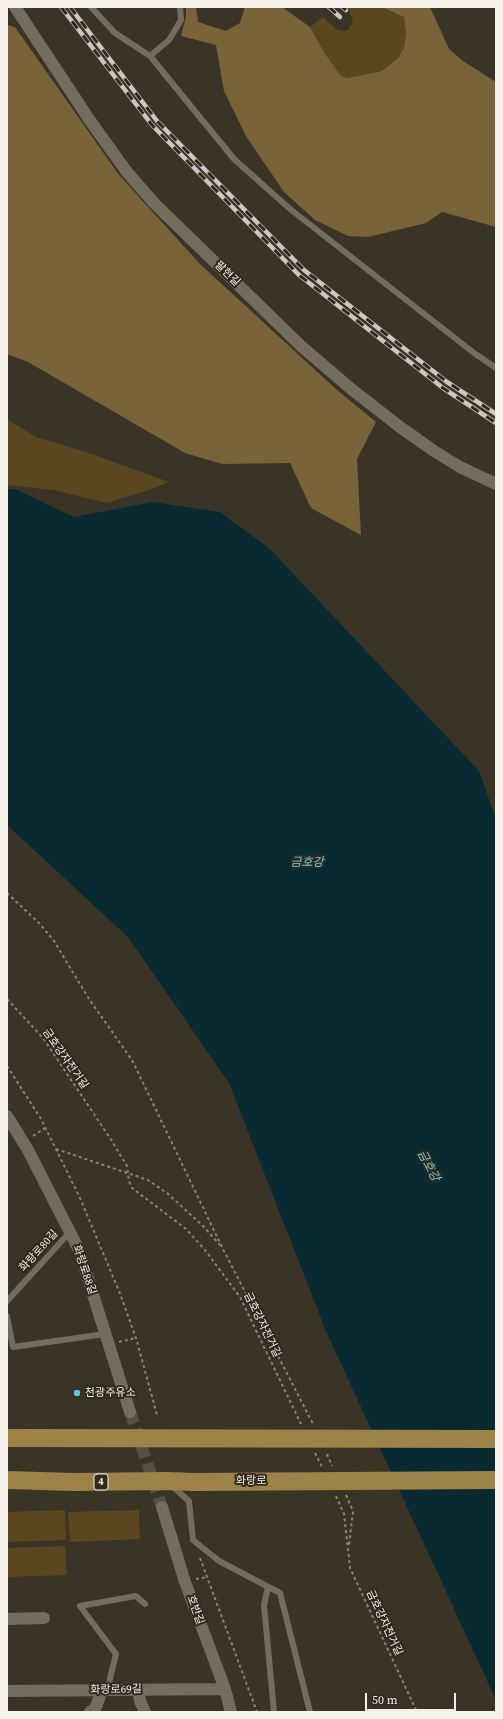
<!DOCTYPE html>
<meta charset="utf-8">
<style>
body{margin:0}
#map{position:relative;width:503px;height:1719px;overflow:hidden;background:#3a3427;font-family:"Source Serif 4",serif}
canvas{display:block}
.frame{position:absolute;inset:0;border:8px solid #f5f1e9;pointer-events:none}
.scale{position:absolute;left:365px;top:1693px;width:91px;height:18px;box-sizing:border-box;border:2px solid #f5f1e9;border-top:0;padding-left:5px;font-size:12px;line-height:14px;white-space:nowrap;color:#f5f1e9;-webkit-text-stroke:3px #302a1d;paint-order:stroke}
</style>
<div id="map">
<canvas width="503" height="1719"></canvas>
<div class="frame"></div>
<div class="scale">50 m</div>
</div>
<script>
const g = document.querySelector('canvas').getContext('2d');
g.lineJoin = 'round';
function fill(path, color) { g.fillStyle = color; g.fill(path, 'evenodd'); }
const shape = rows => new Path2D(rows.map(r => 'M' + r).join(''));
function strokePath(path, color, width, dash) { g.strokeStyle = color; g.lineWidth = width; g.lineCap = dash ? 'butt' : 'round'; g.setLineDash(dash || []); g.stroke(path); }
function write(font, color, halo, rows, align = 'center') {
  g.font = font + ' "Source Serif 4","Noto Sans KR",serif'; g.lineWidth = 4; g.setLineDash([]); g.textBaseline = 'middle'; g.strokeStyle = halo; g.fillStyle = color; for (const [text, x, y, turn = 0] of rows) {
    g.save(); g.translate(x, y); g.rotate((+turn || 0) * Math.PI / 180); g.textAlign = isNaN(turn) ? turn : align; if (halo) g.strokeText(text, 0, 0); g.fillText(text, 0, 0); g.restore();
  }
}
fill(shape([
 [348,7,379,7,404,17,406,33,404,47,399,57,382,71,348,78,341,76,326,55,310,27,323,17,336,29,345,31,349,29,353,22],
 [7,419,36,437,86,452,169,482,152,489,107,503,54,490,7,485],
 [65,1510,66,1540,7,1542,7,1512],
 [139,1510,140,1539,70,1542,68,1512],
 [65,1546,67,1575,7,1577,7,1548]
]), '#5a471f');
fill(shape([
 [186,7,196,7,198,22,226,31,240,23,245,7,282,7,310,27,326,55,341,76,348,78,382,71,399,57,404,47,406,33,404,17,381,7,430,7,449,49,463,61,496,82,496,227,442,212,426,223,368,237,348,236,315,220,284,192,246,136,224,91,216,45,181,36,186,17],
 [7,25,15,27,119,175,200,264,337,390,376,422,357,459,361,535,311,508,290,463,222,464,185,453,28,362,7,354]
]), '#796439');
fill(shape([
 [7,489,15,489,74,517,153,502,220,512,269,548,479,771,496,819,496,1700,326,1331,229,1083,128,937,7,825]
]), '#082a30');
strokePath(shape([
 [130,1412,162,1507]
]), '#565044', 12, [12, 6]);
strokePath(shape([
 [7,893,39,923,54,941,89,999,132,1060,222,1247,313,1424],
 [7,999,43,1038,110,1138,127,1166,129,1181,132,1188,186,1229,205,1250,240,1297,301,1424],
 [7,1066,41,1119,80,1198,119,1291,136,1338,157,1415],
 [33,1136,45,1128],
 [56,1149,148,1180,167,1193,203,1226,220,1245],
 [119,1342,136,1338],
 [315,1453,322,1467],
 [327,1454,332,1466],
 [346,1495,353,1511,349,1545],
 [336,1496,344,1514,350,1568,417,1712],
 [200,1558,257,1712],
 [196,1579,207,1577]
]), '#8b867b', 2, [3, 3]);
strokePath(shape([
 [91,7,115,33,150,56,234,159,290,209,474,353,496,368],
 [150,56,169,40,181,20,180,7],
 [7,1301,70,1232],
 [7,1316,13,1347,105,1334],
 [172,1486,189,1501,193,1540,219,1561,280,1593,310,1712],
 [268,1587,264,1605,274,1712],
 [107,1691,116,1654,80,1606,136,1596,145,1604]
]), '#746d5f', 6);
strokePath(shape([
 [15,7,91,122,127,172,154,203,301,346,350,388,400,427,434,451,460,467,496,484],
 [7,1116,28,1150,79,1250,130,1412],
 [162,1507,185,1582,225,1689,231,1712],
 [7,1619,44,1618],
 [138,1690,140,1701,145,1712],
 [7,1691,225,1689],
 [90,1712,95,1709,102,1691]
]), '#746d5f', 12);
strokePath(shape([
 [7,1438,496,1439],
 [7,1480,74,1482,167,1481,195,1482,496,1480]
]), '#9d8348', 18);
const rail = shape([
 [61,7,152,125,299,275,443,388,496,423],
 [70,7,157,121,304,270,447,382,496,414],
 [329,7,340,17],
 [342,7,346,10]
]);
strokePath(rail, '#cdc8bf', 4.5);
strokePath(rail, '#302a1d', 3, [9]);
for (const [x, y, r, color] of [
 [77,1393,4,"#55cadf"]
]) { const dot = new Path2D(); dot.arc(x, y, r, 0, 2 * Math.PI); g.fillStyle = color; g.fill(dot); strokePath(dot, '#302a1d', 1.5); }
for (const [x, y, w] of [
 [101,1482,14]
]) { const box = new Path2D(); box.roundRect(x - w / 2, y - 8, w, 16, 3); g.fillStyle = '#302a1d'; g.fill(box); strokePath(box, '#f5f1e9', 1); }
write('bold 10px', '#f5f1e9', null, [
 ["4",101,1482]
]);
write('11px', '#f5f1e9', '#302a1d', [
 ["팔현길",227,274,44],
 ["금호강자전거길",65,1059,55],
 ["화랑로80길",39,1251,-48],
 ["화랑로88길",84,1270,71],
 ["금호강자전거길",262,1325,64],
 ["화랑로",251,1481],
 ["호반길",195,1610,70],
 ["금호강자전거길",384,1623,65],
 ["화랑로69길",116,1690,-1]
]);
write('11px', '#f5f1e9', '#302a1d', [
 ["천광주유소",85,1393]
], 'left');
write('italic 12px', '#6ed1e3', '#302a1d', [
 ["금호강",307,863],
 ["금호강",428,1166,62]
]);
</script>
